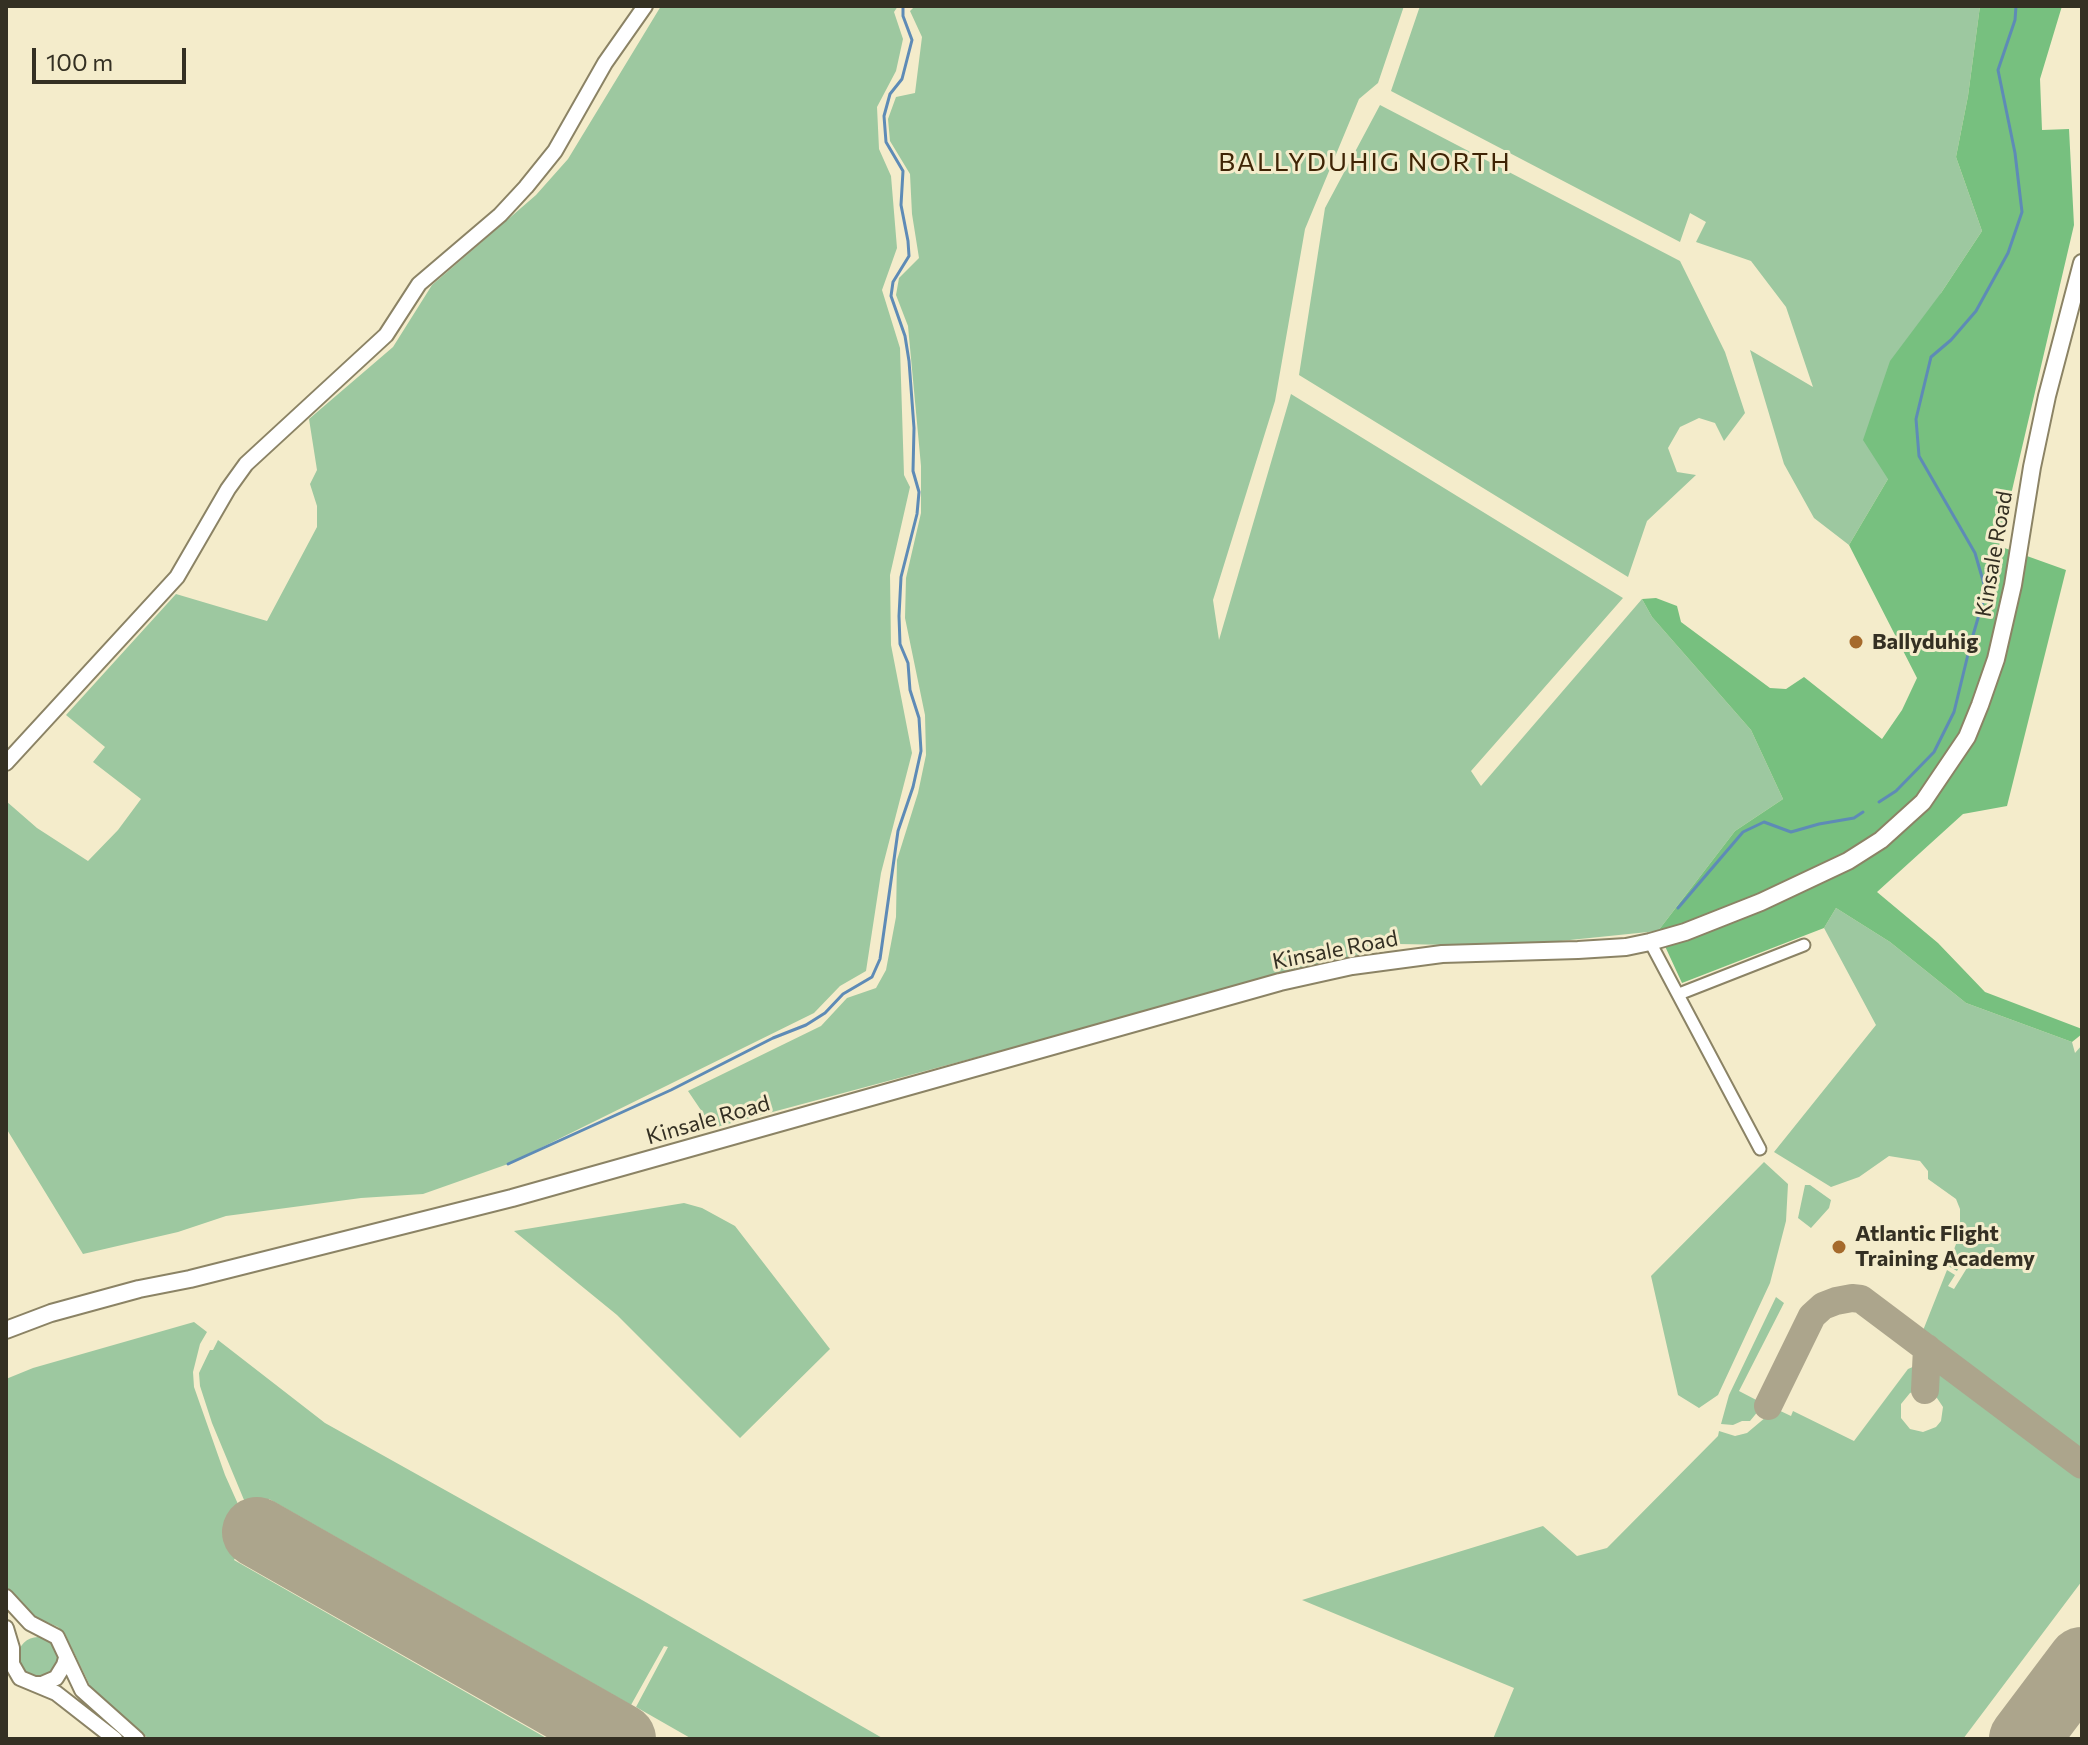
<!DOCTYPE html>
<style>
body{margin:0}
#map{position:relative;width:2088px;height:1745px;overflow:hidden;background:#f4eccb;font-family:Commissioner,sans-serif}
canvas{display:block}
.frame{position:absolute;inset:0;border:8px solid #343023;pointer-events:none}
.scale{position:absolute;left:32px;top:48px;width:154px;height:36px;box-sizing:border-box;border:4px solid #343023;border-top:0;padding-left:10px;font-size:24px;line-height:28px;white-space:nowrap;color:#343023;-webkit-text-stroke:6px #f4eccb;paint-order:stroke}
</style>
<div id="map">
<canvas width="2088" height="1745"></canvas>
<div class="frame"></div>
<div class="scale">100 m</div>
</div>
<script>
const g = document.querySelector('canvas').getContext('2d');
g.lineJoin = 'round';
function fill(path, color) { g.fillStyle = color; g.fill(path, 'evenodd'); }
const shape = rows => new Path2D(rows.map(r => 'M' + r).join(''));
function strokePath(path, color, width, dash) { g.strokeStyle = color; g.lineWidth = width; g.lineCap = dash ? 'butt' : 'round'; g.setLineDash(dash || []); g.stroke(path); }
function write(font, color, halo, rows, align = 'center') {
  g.font = font + ' Commissioner,sans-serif'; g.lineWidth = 6; g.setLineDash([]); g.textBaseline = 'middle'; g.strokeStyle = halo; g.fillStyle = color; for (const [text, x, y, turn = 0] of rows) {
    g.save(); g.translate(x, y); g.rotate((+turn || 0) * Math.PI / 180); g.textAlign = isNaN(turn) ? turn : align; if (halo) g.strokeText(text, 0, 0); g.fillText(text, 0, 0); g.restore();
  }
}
fill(shape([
 [661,6,898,6,894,12,903,39,896,71,877,107,879,149,891,176,897,248,882,290,900,348,904,475,910,487,890,575,891,645,912,753,881,873,866,971,840,986,814,1013,508,1164,423,1194,361,1198,226,1216,178,1232,83,1254,6,1128,6,801,37,828,88,861,118,830,141,799,93,762,105,747,66,715,176,594,267,621,317,527,317,506,310,484,317,470,309,419,393,347,432,285,536,195,568,159],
 [915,6,1404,6,1378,83,1359,99,1305,229,1275,401,1213,600,1219,640,1291,394,1623,598,1471,771,1481,786,1642,599,1652,617,1751,730,1783,799,1735,831,1658,931,1511,946,1398,944,713,1128,688,1091,821,1026,847,998,876,988,886,970,896,917,897,860,918,793,926,755,925,715,905,618,906,578,921,513,921,466,908,326,896,295,899,278,919,258,912,214,910,174,890,141,888,119,896,97,915,93,922,37,910,11],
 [1420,6,1980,6,1968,96,1956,157,1982,231,1941,293,1888,479,1849,545,1814,518,1784,464,1750,350,1813,387,1786,307,1751,261,1696,242,1706,222,1690,213,1680,242,1391,91],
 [1380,105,1680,261,1725,352,1745,413,1724,441,1715,423,1699,418,1680,427,1668,448,1677,472,1696,475,1647,521,1628,577,1299,375,1325,208],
 [1836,908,1890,942,1966,1003,2072,1042,2075,1053,2082,1045,2082,1454,1922,1333,1947,1270,1955,1275,1948,1286,1954,1289,1970,1263,1964,1259,1957,1271,1948,1266,1960,1233,1960,1209,1956,1199,1928,1179,1928,1171,1920,1161,1889,1156,1859,1177,1831,1187,1774,1152,1876,1025,1824,928],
 [1764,1162,1788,1184,1786,1221,1770,1283,1718,1395,1699,1408,1678,1395,1651,1276],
 [1805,1185,1810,1185,1831,1200,1829,1208,1811,1228,1798,1218],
 [684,1203,702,1208,735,1226,830,1349,740,1438,617,1315,514,1231],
 [1776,1297,1784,1303,1739,1391,1764,1404,1750,1421,1742,1421,1733,1425,1721,1424,1729,1395],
 [194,1322,207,1332,200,1344,193,1372,194,1387,225,1475,250,1531,234,1560,548,1739,149,1739,93,1692,65,1634,58,1627,35,1617,23,1607,6,1587,6,1379,33,1368],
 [218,1340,325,1423,642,1600,884,1739,692,1739,636,1707,668,1647,664,1646,631,1705,269,1499,254,1524,212,1423,200,1386,199,1373,210,1350,213,1350],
 [1922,1363,1919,1390,1910,1393,1901,1404,1901,1418,1910,1429,1923,1432,1936,1427,1941,1421,1943,1407,1929,1386,1931,1364,1937,1365,2082,1477,2082,1581,1963,1739,1493,1739,1514,1688,1302,1600,1543,1526,1577,1556,1607,1548,1718,1436,1719,1431,1735,1436,1747,1433,1766,1417,1772,1407,1791,1416,1793,1411,1854,1441,1908,1369],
 '18 1657a20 20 0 1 1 40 0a20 20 0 1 1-40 0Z'
]), '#9dc8a0');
fill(shape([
 [1980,6,2062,6,2040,79,2042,130,2069,129,2074,225,1999,546,2066,570,2007,806,1963,814,1877,892,1938,943,1985,992,2082,1029,2082,1034,2072,1042,1966,1003,1890,942,1836,908,1824,928,1682,983,1658,931,1735,831,1783,799,1751,730,1652,617,1642,599,1656,598,1677,606,1681,622,1770,688,1786,689,1804,677,1882,739,1902,710,1917,678,1849,545,1888,479,1863,440,1890,361,1941,293,1982,231,1956,157,1968,96]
]), '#77c07f');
strokePath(shape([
 [1879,802,1896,791,1934,752,1954,712,1971,642,1986,591,1975,553,1919,456,1916,419,1931,357,1951,340,1976,311,2008,253,2022,212,2015,153,1998,70,2015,20,2016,6],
 [1678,908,1743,832,1764,822,1791,832,1819,824,1854,818,1863,812],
 [508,1164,671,1090,773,1038,806,1025,825,1013,843,994,872,977,880,959,898,831,913,787,921,751,919,718,910,690,908,663,900,644,899,616,901,577,917,514,919,492,913,471,914,428,909,361,905,336,891,296,893,282,909,256,908,241,901,205,903,171,886,142,884,116,890,94,902,79,912,40,903,16,903,6]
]), '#5e8bb6', 3);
strokePath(shape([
 [1925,1390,1927,1348],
 [1768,1406,1812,1316,1823,1306,1836,1301,1852,1298,1861,1299,2082,1465]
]), '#aca58c', 28);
strokePath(shape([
 [257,1532,621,1739],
 [2024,1739,2082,1662]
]), '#aca58c', 70);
const minor = shape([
 [1650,942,1760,1149],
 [1679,994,1804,945]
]);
const tertiary = shape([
 [6,763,177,577,228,489,246,464,386,335,419,284,500,215,526,187,555,151,605,63,645,6],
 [6,1597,30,1623,57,1637,82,1690,137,1739],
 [6,1628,12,1648,12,1664,20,1678,56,1693,115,1739],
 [35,1684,42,1684,56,1678,64,1665,66,1658]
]);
const secondary = shape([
 [6,1330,51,1313,139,1289,190,1279,512,1198,1280,982,1352,966,1442,954,1578,950,1626,947,1650,942,1685,932,1761,902,1848,861,1881,840,1923,802,1967,737,1980,705,1996,659,2013,585,2032,467,2047,396,2082,263]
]);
strokePath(minor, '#8b8365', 15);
strokePath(tertiary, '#8b8365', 18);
strokePath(secondary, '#8b8365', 20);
strokePath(minor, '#fff', 11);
strokePath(tertiary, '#fff', 14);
strokePath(secondary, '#fff', 16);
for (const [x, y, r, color] of [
 [1856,642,8,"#a56a2c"],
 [1839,1247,8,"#a56a2c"]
]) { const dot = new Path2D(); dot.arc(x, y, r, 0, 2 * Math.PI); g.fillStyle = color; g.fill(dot); strokePath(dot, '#f4eccb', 3); }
write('22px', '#343023', '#f4eccb', [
 ["Kinsale Road",1994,554,-80],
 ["Kinsale Road",1335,950,-11],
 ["Kinsale Road",708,1120,-16]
]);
write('bold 22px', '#343023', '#f4eccb', [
 ["Ballyduhig",1872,642],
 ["Atlantic Flight",1855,1234],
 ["Training Academy",1855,1259]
], 'left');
g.letterSpacing = '2px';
write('26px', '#3f2405', '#f4eccb', [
 ["BALLYDUHIG NORTH",1365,162]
]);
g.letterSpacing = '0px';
</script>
